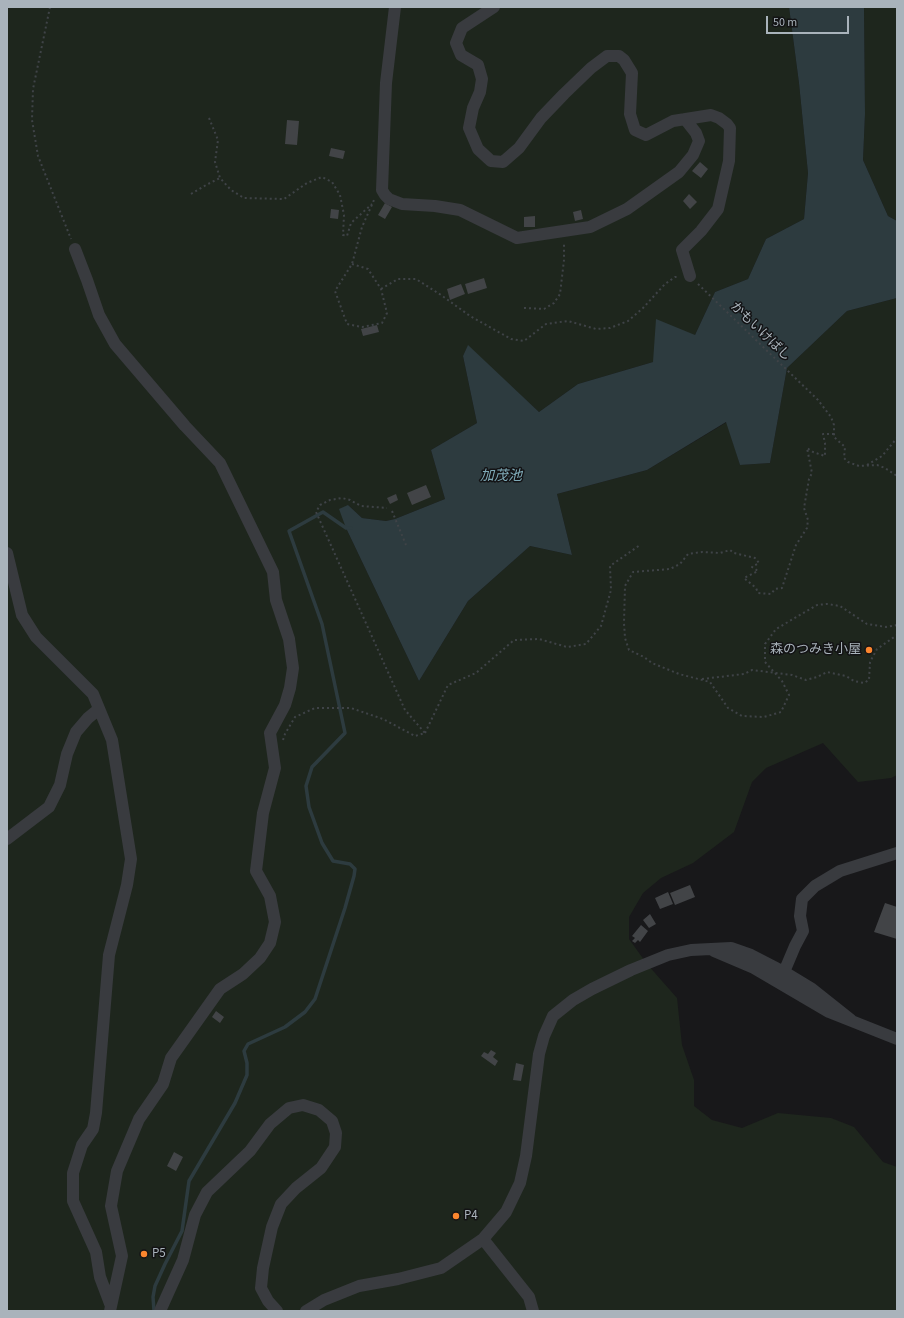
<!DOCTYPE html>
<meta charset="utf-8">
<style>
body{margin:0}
#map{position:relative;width:904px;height:1318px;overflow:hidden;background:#18181a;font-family:"Source Sans 3",sans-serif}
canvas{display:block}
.frame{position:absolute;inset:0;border:8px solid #a9b3bb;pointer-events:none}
.scale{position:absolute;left:766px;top:16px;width:83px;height:18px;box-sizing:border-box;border:2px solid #a9b3bb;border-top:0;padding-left:5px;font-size:12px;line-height:14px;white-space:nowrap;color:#a9b3bb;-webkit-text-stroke:3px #131315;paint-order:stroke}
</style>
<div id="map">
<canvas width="904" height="1318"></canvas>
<div class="frame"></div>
<div class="scale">50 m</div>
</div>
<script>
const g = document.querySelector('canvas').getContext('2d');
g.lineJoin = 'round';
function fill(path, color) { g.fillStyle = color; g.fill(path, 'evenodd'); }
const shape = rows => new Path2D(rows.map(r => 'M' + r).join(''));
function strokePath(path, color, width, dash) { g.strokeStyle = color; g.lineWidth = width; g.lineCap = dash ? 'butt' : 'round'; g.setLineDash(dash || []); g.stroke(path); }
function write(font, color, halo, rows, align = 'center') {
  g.font = font + ' "Source Sans 3","Noto Sans JP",sans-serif'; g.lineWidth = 3; g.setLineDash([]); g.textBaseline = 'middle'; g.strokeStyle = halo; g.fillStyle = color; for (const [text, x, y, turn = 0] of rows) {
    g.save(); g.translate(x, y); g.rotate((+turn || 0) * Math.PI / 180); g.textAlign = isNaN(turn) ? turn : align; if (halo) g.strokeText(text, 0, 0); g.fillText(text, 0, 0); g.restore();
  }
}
fill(shape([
 [7,7,789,7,799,83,808,173,804,219,766,239,748,279,715,292,695,335,653,362,578,384,539,412,468,346,463,356,477,423,431,450,445,499,395,519,386,521,362,518,348,505,346,528,419,681,468,601,530,546,572,555,557,494,647,470,727,422,740,465,770,463,787,368,847,311,897,298,897,775,891,778,858,782,823,743,766,768,752,782,734,832,693,863,661,878,643,893,629,917,629,939,647,964,677,998,682,1045,694,1080,694,1106,712,1120,742,1128,778,1113,831,1118,854,1127,883,1162,897,1167,897,1311,7,1311],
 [864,7,897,7,897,221,888,216,863,160,865,114]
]), '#1e261d');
fill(shape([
 [789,7,864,7,865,114,863,160,888,216,897,221,897,298,847,311,787,368,770,463,740,465,726,422,647,470,557,494,572,555,530,546,468,601,419,681,346,528,339,509,348,505,362,518,386,521,395,519,445,499,431,450,477,423,463,356,468,345,539,412,578,384,653,362,656,319,695,335,715,292,748,279,766,239,804,219,808,173,799,83]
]), '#2d3b3f');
strokePath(shape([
 [154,1311,153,1297,155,1286,165,1264,182,1231,189,1181,235,1103,247,1075,247,1063,244,1051,248,1044,285,1027,305,1012,315,999,345,908,354,876,355,869,350,864,333,861,322,843,309,807,306,786,312,767,345,733,322,624,289,531,323,512,346,528,351,528]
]), '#2d3b3f', 3.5);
fill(shape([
 [287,120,299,121,297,145,285,144],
 [331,148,345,151,343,159,329,156],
 [700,162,708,169,701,178,692,171],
 [689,194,697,202,690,209,683,201],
 [385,203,392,207,385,219,378,215],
 [331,209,339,210,338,219,330,218],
 [581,210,583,219,575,221,573,212],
 [535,216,535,227,524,227,524,217],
 [484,278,487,288,468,294,465,284],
 [461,284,465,294,450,300,447,289],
 [377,325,379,332,363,336,361,329],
 [426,485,431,497,412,505,407,493],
 [396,494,398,500,390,504,387,498],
 [690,885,695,897,675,905,670,893],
 [668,892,673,904,660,909,655,898],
 [885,903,897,907,897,939,874,932],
 [650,914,656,924,649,928,643,920],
 [641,925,648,931,640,942,638,940,635,943,632,941,635,938,632,936],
 [216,1011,224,1017,220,1023,212,1017],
 [491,1050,496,1053,493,1057,498,1061,495,1066,481,1056,484,1052,488,1054],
 [516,1063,524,1065,521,1081,513,1080],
 [174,1152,183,1157,176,1171,167,1166]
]), '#424447');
strokePath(shape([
 [50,7,33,89,32,120,38,156,71,239],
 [209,118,218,140,215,162,220,178,231,190,244,198,284,199,307,183,322,177,332,182,340,195,344,215,343,235,347,236,351,223,372,204],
 [191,194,206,185,220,178],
 [352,264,368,269,381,289,387,313,382,323,362,327,347,324,335,291,352,264,362,227,374,200],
 [698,284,818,400,831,417,834,425,834,437,845,447,844,458,848,462,859,466,877,465,885,468,897,476],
 [381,289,398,279,416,279,441,295,470,316,511,339,524,341,546,324,568,321,596,329,610,328,628,321,643,308,665,284,675,277,678,277],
 [524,308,544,309,554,303,560,294,564,260,564,242],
 [834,434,823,434,825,443,825,456,813,452,807,448,812,473,809,479,804,508,808,520,807,528,796,545,782,588,775,589,771,594,758,593,756,588,744,578,758,571,752,567,759,563,755,558,734,553,730,550,720,553,702,552,688,554,680,564,670,569,633,572,625,586,624,623,625,638,629,650,644,657,652,663,679,674,710,682,728,708,742,716,764,717,781,712,789,695,782,681,765,662,765,644,776,629,817,605,827,604,840,606,867,624,886,627,897,625],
 [867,465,882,456,897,438],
 [392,511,406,545],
 [702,679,744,674,752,670,792,675,806,680,817,677,827,672,846,676,854,681,864,683,869,680,870,662,877,649,897,635],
 [425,733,448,685,476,673,514,640,539,639,567,647,586,644,601,626,611,590,610,566,640,545],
 [283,740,285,734,295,717,315,708,351,708,383,719,415,736,425,733,405,710,316,512,320,505,330,500,342,498,350,500,361,506,387,508]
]), '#3f4347', 2, [2, 3]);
strokePath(shape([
 [395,7,386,83,382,190,385,195,389,199,402,204,435,206,460,210,517,238,590,227,627,209,679,172,693,155,699,141,696,133,685,119],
 [494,7,462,28,456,43,461,55,478,65,482,79,480,92,473,108,469,128,478,149,491,161,503,162,519,148,541,118,564,94,591,68,607,56,619,56,624,60,632,73,630,114,635,130,646,135,673,121,711,115,719,118,727,124,730,128,729,161,718,209,701,231,682,250,690,276],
 [75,249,87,280,99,315,115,344,185,426,220,463,273,572,276,600,289,639,293,668,290,688,285,705,270,733,275,768,263,813,256,871,270,896,275,922,270,943,260,958,243,974,220,989,171,1058,163,1084,139,1119,117,1171,111,1206,122,1256,110,1311],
 [7,553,22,615,36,637,93,694,112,740,131,859,127,885,109,955,96,1113,93,1129,82,1145,73,1173,73,1201,96,1252,100,1277,111,1306],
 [7,839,49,807,60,785,67,754,76,732,88,718,99,709],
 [714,951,754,968,829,1012,897,1039],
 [784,972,795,946,803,931,800,916,802,899,815,886,840,871,897,853],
 [483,1239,529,1297,533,1311],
 [160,1311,183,1260,195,1215,207,1192,250,1151,270,1124,289,1108,303,1105,319,1110,332,1121,336,1133,335,1147,321,1168,296,1188,281,1204,272,1227,263,1268,261,1288,268,1301,277,1311],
 [306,1311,324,1300,359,1286,398,1279,441,1268,483,1239,506,1212,520,1183,526,1156,539,1054,544,1036,553,1016,573,1000,592,989,631,970,668,955,691,950,731,948,751,955,784,972,812,989,851,1020]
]), '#393b3f', 12);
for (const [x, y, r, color] of [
 [869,650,4,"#fc862e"],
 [456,1216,4,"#fc862e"],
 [144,1254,4,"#fc862e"]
]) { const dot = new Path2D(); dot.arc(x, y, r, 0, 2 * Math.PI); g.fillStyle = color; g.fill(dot); strokePath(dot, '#131315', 1.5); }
write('13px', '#a9b3bb', '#131315', [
 ["かもいけばし",760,332,44]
]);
write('13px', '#a9b3bb', '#131315', [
 ["森のつみき小屋",861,650,"right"],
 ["P4",464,1216],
 ["P5",152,1254]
], 'left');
write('italic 14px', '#7faab7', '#131315', [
 ["加茂池",501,477]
]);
</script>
